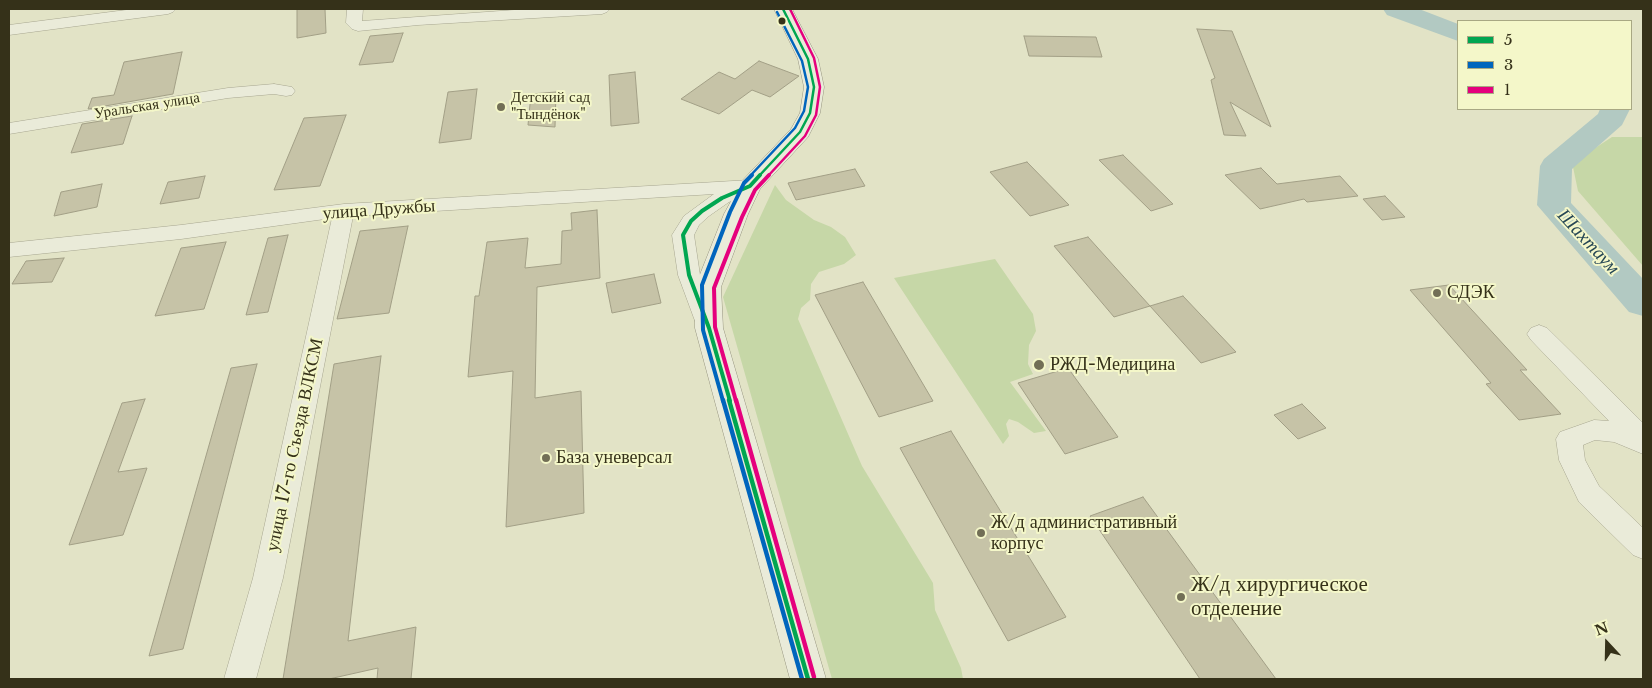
<!DOCTYPE html>
<meta charset="utf-8">
<style>
body{margin:0}
#map{position:relative;width:1652px;height:688px;overflow:hidden;background:#e2e3c6;font-family:"Libre Baskerville",serif}
canvas{display:block}
.frame{position:absolute;inset:0;border:10px solid #353119;pointer-events:none}
.legend{position:absolute;left:1457px;top:20px;width:175px;height:90px;box-sizing:border-box;background:#f4f7c9;border:1px solid #a8a883;margin:0;padding:6px 9px;list-style:none;font-size:15px;color:#353119}
.legend li{display:flex;align-items:center;gap:10px;height:25px}
.legend b{width:25px;border:1px solid #a8a883}
.north{position:absolute;left:1582px;top:618px;width:50px;height:50px;-webkit-text-stroke:4px #f4f7c9;paint-order:stroke;rotate:339deg;font-size:14px;font-weight:700;line-height:20px;text-align:center;color:#353119}
.north::after{content:'';display:block;margin:auto;width:18px;height:22px;background:#353119;clip-path:polygon(50% 0,100% 100%,50% 72%,0 100%)}
</style>
<div id="map">
<canvas width="1652" height="688"></canvas>
<div class="frame"></div>
<ul class="legend">
<li><b style="height:6px;background:#00a651"></b>5</li>
<li><b style="height:6px;background:#0065bd"></b>3</li>
<li><b style="height:6px;background:#e5007d"></b>1</li>
</ul>
<div class="north">N</div>
</div>
<script>
const g = document.querySelector('canvas').getContext('2d');
g.lineJoin = 'round';
function fill(path, color) { g.fillStyle = color; g.fill(path, 'evenodd'); }
const shape = rows => new Path2D(rows.map(r => 'M' + r).join(''));
function strokePath(path, color, width, dash) { g.strokeStyle = color; g.lineWidth = width; g.lineCap = dash ? 'butt' : 'round'; g.setLineDash(dash || []); g.stroke(path); }
function write(font, color, halo, rows, align = 'center') {
  g.font = font + ' "Libre Baskerville",serif'; g.lineWidth = 4; g.setLineDash([]); g.textBaseline = 'middle'; g.strokeStyle = halo; g.fillStyle = color; for (const [text, x, y, turn = 0] of rows) {
    g.save(); g.translate(x, y); g.rotate((+turn || 0) * Math.PI / 180); g.textAlign = isNaN(turn) ? turn : align; if (halo) g.strokeText(text, 0, 0); g.fillText(text, 0, 0); g.restore();
  }
}
fill(shape([
 [1612,137,1643,137,1643,266,1578,191,1573,167,1589,152],
 [775,185,786,200,814,220,831,227,845,237,856,255,844,264,819,272,811,284,810,300,801,308,798,319,862,466,933,583,935,610,961,668,963,679,832,679,723,297],
 [995,259,1033,314,1036,331,1029,345,1028,364,1033,374,1010,382,1046,431,1034,433,1018,422,1009,419,1006,424,1009,436,1003,444,894,278]
]), '#c6d7a7');
fill(shape([
 [1383,9,1419,9,1458,24,1458,41,1387,15,1383,9],
 [1600,109,1630,109,1622,125,1572,169,1571,203,1643,279,1643,316,1629,312,1537,205,1540,166,1544,159,1598,114,1600,109]
]), '#b2c9c2');
const building = shape([
 [297,9,325,9,326,33,297,38,297,9],
 [1197,29,1232,31,1271,127,1230,102,1246,136,1224,135,1211,80,1215,78,1197,29],
 [403,33,393,62,359,65,370,36,403,33],
 [1024,36,1096,37,1102,57,1029,56,1024,36],
 [182,52,173,94,88,109,92,98,114,95,124,62,182,52],
 [759,61,799,76,770,97,752,90,719,114,681,99,719,72,735,79,759,61],
 [635,72,639,123,611,126,609,75,635,72],
 [477,89,471,139,439,143,448,92,477,89],
 [556,92,555,127,528,125,531,94,556,92],
 [346,115,320,186,274,190,304,118,346,115],
 [132,116,123,144,71,153,82,124,132,116],
 [1123,155,1173,204,1151,211,1099,160,1123,155],
 [1027,162,1069,205,1030,216,990,172,1027,162],
 [1261,168,1277,184,1340,176,1358,196,1307,202,1304,199,1260,209,1225,175,1261,168],
 [855,169,865,186,796,200,788,183,855,169],
 [205,176,199,198,160,204,168,182,205,176],
 [102,184,97,207,54,216,61,192,102,184],
 [1385,196,1405,217,1382,220,1363,199,1385,196],
 [597,210,600,278,537,287,535,398,581,391,584,513,506,527,513,371,468,377,475,296,479,296,487,242,528,238,525,268,561,264,562,231,572,230,571,213,597,210],
 [408,226,389,313,337,319,360,231,408,226],
 [288,235,268,312,246,315,268,238,288,235],
 [1088,237,1150,306,1114,317,1054,246,1088,237],
 [226,242,204,309,155,316,181,248,226,242],
 [64,258,52,282,12,284,26,261,64,258],
 [654,274,661,303,612,313,606,283,654,274],
 [863,282,933,401,879,417,815,295,863,282],
 [1449,285,1527,370,1520,370,1561,414,1519,420,1486,384,1491,383,1410,290,1449,285],
 [1183,296,1236,352,1201,363,1150,306,1183,296],
 [381,356,348,641,416,627,411,679,377,679,378,668,329,679,283,679,334,364,381,356],
 [257,364,183,649,149,656,231,368,257,364],
 [1068,368,1118,437,1065,454,1018,383,1068,368],
 [145,399,118,472,147,468,123,535,69,545,122,403,145,399],
 [1302,404,1326,428,1298,439,1274,415,1302,404],
 [951,431,1066,617,1008,641,900,448,951,431],
 [1143,497,1276,679,1200,679,1090,516,1143,497]
]);
fill(building, '#c6c3a7');
strokePath(building, '#a29f86', 1);
const street = shape([
 [134,9,176,9,173,12,168,14,9,35,9,25,134,9],
 [347,9,363,9,362,21,528,9,610,9,607,12,602,14,418,25,358,31,352,29,346,23,347,9],
 [274,84,292,87,295,91,292,95,286,96,274,94,228,98,9,134,9,123,228,88,274,84],
 [750,180,757,182,760,186,757,190,748,192,746,195,729,202,709,216,699,225,694,235,700,275,719,321,715,327,707,329,699,327,695,321,678,275,672,235,684,216,714,194,353,216,283,578,256,679,224,679,253,578,332,218,181,239,9,257,9,243,181,225,344,204,750,180],
 [1539,325,1547,328,1643,423,1643,454,1614,442,1595,440,1583,445,1585,460,1599,486,1643,528,1643,559,1633,555,1579,502,1559,460,1556,439,1560,432,1594,420,1609,421,1531,340,1527,334,1531,328,1539,325]
]);
const secondary = shape([
 [774,9,792,9,818,59,824,87,820,113,808,137,760,189,748,214,721,287,723,328,826,679,790,679,695,328,695,287,724,214,742,181,791,129,800,113,804,87,798,59,774,9]
]);
strokePath(street, '#a7a690', 1);
strokePath(secondary, '#979580', 1);
fill(street, '#eaebd9');
fill(secondary, '#eaebd9');
strokePath(shape([
 [759,176,800,132,810,113,814,87,808,59,783,9]
]), '#00a651', 2.5);
strokePath(shape([
 [730,401,709,328,689,275,683,235,691,221,702,211,722,198,750,186,760,175]
]), '#00a651', 4);
strokePath(shape([
 [729,400,808,679]
]), '#00a651', 4.5);
strokePath(shape([
 [750,176,795,128,804,111,808,87,802,61,777,12]
]), '#0065bd', 2.5);
strokePath(shape([
 [723,401,703,330,702,285,730,212,744,183,752,175]
]), '#0065bd', 4);
strokePath(shape([
 [723,400,802,679]
]), '#0065bd', 4.5);
strokePath(shape([
 [768,176,805,136,816,115,820,87,814,58,790,9]
]), '#e5007d', 2.5);
strokePath(shape([
 [736,401,715,327,714,288,742,217,755,190,769,175]
]), '#e5007d', 4);
strokePath(shape([
 [736,400,814,677]
]), '#e5007d', 4.5);
for (const [x, y, r, color] of [
 [782,21,4.5,"#353119"],
 [501,107,5,"#726f56"],
 [1437,293,5,"#726f56"],
 [1039,365,6,"#726f56"],
 [546,458,5,"#726f56"],
 [981,533,5,"#726f56"],
 [1181,597,5,"#726f56"]
]) { const dot = new Path2D(); dot.arc(x, y, r, 0, 2 * Math.PI); g.fillStyle = color; g.fill(dot); strokePath(dot, '#f4f7c9', 2); }
write('15px', '#353119', '#f4f7c9', [
 ["Детский сад",511,98],
 ["\"Тындёнок\"",511,115]
], 'left');
write('15px', '#353119', '#f4f7c9', [
 ["Уральская улица",147,106,-9]
]);
write('18px', '#353119', '#f4f7c9', [
 ["улица Дружбы",379,210,-4],
 ["улица 17-го Съезда ВЛКСМ",295,445,-78]
]);
write('18px', '#353119', '#f4f7c9', [
 ["СДЭК",1447,293],
 ["РЖД-Медицина",1050,365],
 ["База уневерсал",556,458],
 ["Ж/д административный",991,523],
 ["корпус",991,544]
], 'left');
write('italic 19px', '#274856', '#f4f7c9', [
 ["Шахтаум",1588,242,47]
]);
write('21px', '#353119', '#f4f7c9', [
 ["Ж/д хирургическое",1191,585],
 ["отделение",1191,609]
], 'left');
</script>
